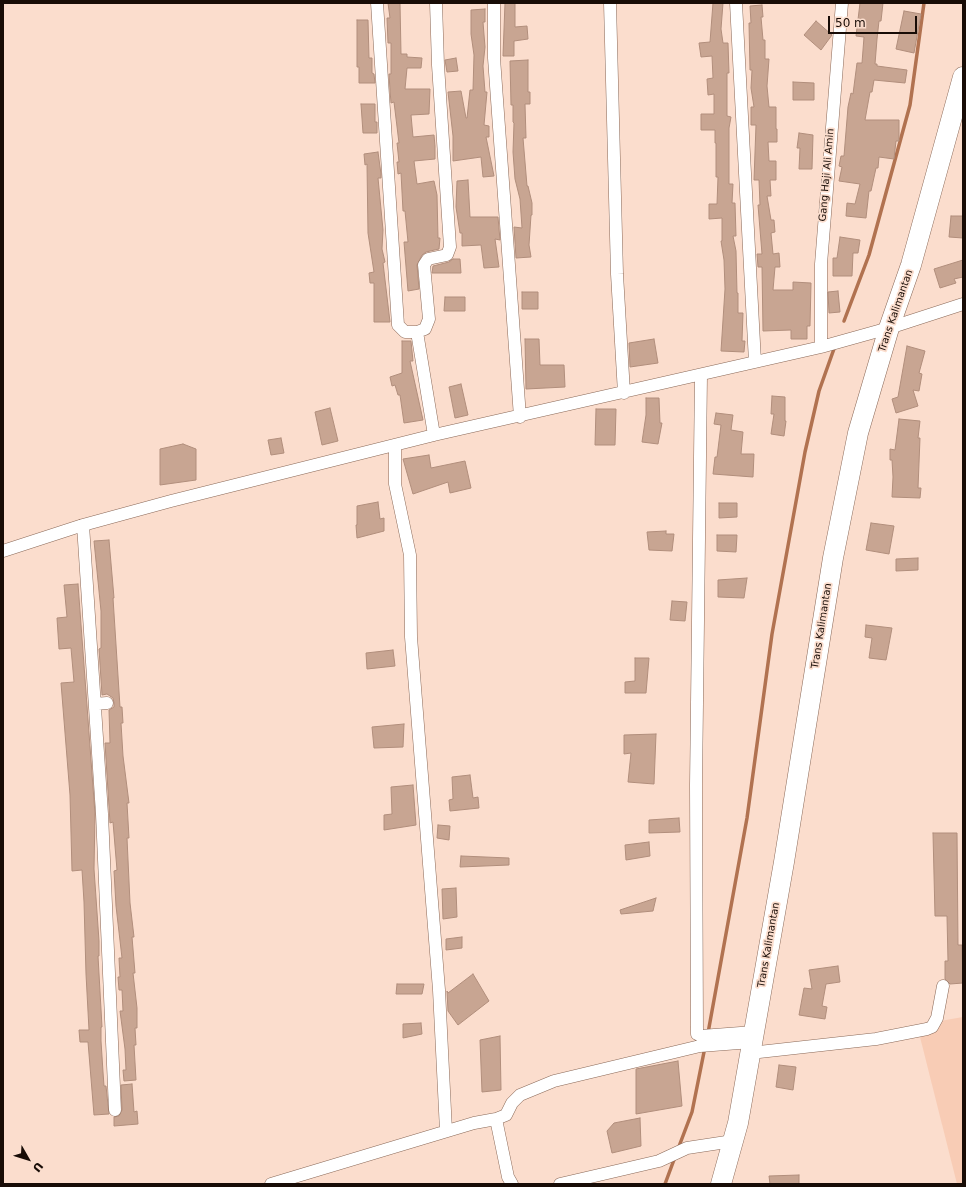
<!DOCTYPE html>
<html>
<head>
<meta charset="utf-8">
<style>
	body { margin:0 }
	#map { position:relative; width:966px; height:1187px; overflow:hidden; background:#fbddcd; font-family:"DejaVu Sans",sans-serif }
	canvas { display:block }
	.frame { position:absolute; inset:0; border:4px solid #180c06; pointer-events:none }
	.north { position:absolute; left:8px; top:1139px; width:40px; height:40px; -webkit-text-stroke:3px #fbddcd; paint-order:stroke; rotate:129deg; font-size:11px; font-weight:700; line-height:16px; text-align:center; color:#180c06 }
	.north::after { content:''; display:block; margin:auto; width:14px; height:18px; background:#180c06; clip-path:polygon(50% 0,100% 100%,50% 72%,0 100%) }
	.scale { position:absolute; left:828px; top:16px; width:89px; height:18px; box-sizing:border-box; border:2px solid #180c06; border-top:0; padding-left:5px; font-size:12px; line-height:14px; white-space:nowrap; color:#180c06; -webkit-text-stroke:3px #fbddcd; paint-order:stroke }
</style>
</head>
<body>
<div id="map">
<canvas width="966" height="1187"></canvas>
<div class="frame"></div>
<div class="north">U</div>
<div class="scale">50 m</div>
</div>
<script>
const ctx = document.querySelector('canvas').getContext('2d');
ctx.lineJoin = 'round';
function fillPath(path, color) { ctx.fillStyle = color; ctx.fill(path, 'evenodd'); }
const shape = rows => new Path2D(rows.map(r => 'M' + r).join(''));
function strokePath(path, color, width, dash) { ctx.strokeStyle = color; ctx.lineWidth = width; ctx.lineCap = dash ? 'butt' : 'round'; ctx.setLineDash(dash || []); ctx.stroke(path); }
function write(font, color, halo, rows, align = 'center') {
  ctx.font = font + ' "DejaVu Sans",sans-serif'; ctx.lineWidth = 3.5; ctx.setLineDash([]); ctx.textBaseline = 'middle'; ctx.strokeStyle = halo; ctx.fillStyle = color; for (const [text, x, y, turn = 0] of rows) {
    ctx.save(); ctx.translate(x, y); ctx.rotate((+turn || 0) * Math.PI / 180); ctx.textAlign = isNaN(turn) ? turn : align; if (halo) ctx.strokeText(text, 0, 0); ctx.fillText(text, 0, 0); ctx.restore();
  }
}
fillPath(shape([
	[963,1017,963,1184,957,1184,917,1025]
]), '#f8ccb5');
strokePath(shape([
	[844,321,869,255,910,105,924,3],
	[708,1033,747,818,772,634,805,452,819,391,835,346],
	[678,1149,692,1112,705,1047],
	[665,1184,675,1157]
]), '#b17250', 3.5);
const building = shape([
	[388,3,400,3,401,54,407,54,407,57,422,58,421,68,407,68,405,89,430,89,429,114,411,115,413,137,434,135,435,146,435,159,414,161,417,184,434,181,437,195,438,238,440,238,439,249,426,252,422,255,417,265,419,289,408,291,404,242,408,242,405,211,403,211,401,173,398,174,397,162,399,162,397,143,399,143,394,102,391,103,390,90,389,74,391,74,391,43,388,43,387,18,390,18,388,3],
	[505,3,515,3,515,27,527,26,528,39,514,41,514,56,503,56,505,3],
	[713,3,723,3,721,29,723,43,728,43,729,73,727,73,727,116,731,117,729,128,729,184,733,184,732,203,735,203,736,236,733,236,736,251,737,293,738,293,738,313,743,313,742,341,745,341,744,352,721,351,725,289,724,260,721,241,722,241,722,218,709,219,709,204,717,204,718,177,716,177,716,143,715,143,715,130,701,130,701,114,714,114,714,94,708,95,707,79,713,78,712,56,701,57,699,43,710,42,713,3],
	[860,3,883,3,881,21,879,21,877,39,875,64,877,64,877,66,907,70,905,83,874,80,872,92,870,92,865,120,899,120,899,141,896,141,894,159,879,157,878,168,876,168,871,191,869,191,866,218,846,216,847,203,855,204,860,184,839,181,842,167,839,166,841,156,844,156,848,107,851,93,853,94,857,63,862,63,864,37,856,36,860,3],
	[762,5,763,17,761,17,763,40,765,40,765,59,769,59,767,86,769,107,776,107,776,129,777,129,777,142,768,142,769,161,776,161,776,180,770,180,771,196,767,196,771,220,774,220,775,232,771,233,773,254,779,253,780,267,775,267,773,290,793,290,793,282,811,283,810,326,807,326,807,339,791,339,791,330,763,331,762,267,758,267,757,254,762,254,758,205,760,205,759,180,754,180,756,125,751,125,751,107,754,107,751,88,752,70,750,70,749,23,751,23,750,6,762,5],
	[485,9,485,22,483,22,485,47,483,66,485,92,487,92,484,125,489,126,489,137,486,137,494,176,483,177,481,157,453,161,453,136,448,92,461,91,466,118,467,118,470,90,473,90,474,55,471,34,471,10,485,9],
	[904,11,921,14,914,53,896,49,904,11],
	[357,20,368,20,369,58,372,58,372,73,374,74,375,83,359,83,359,67,357,67,357,20],
	[816,21,832,35,821,50,804,35,816,21],
	[456,58,458,71,447,72,445,60,456,58],
	[528,60,528,92,530,92,530,104,525,104,526,138,523,138,527,186,528,186,532,203,532,215,531,215,529,245,531,257,516,258,514,227,522,228,520,199,515,179,513,152,514,123,513,122,513,105,511,105,510,61,528,60],
	[793,82,814,83,814,100,793,100,793,82],
	[361,104,375,104,375,122,377,122,377,133,363,133,361,104],
	[799,133,813,135,812,169,799,169,800,148,797,148,799,133],
	[378,152,381,174,381,178,378,178,383,230,382,249,385,262,383,263,390,322,374,322,374,283,370,283,369,273,374,272,368,233,367,164,365,165,364,154,378,152],
	[468,180,470,217,498,217,500,240,495,239,499,267,484,268,481,245,462,246,462,233,460,233,456,207,457,181,468,180],
	[951,216,963,216,963,238,949,237,951,216],
	[840,237,860,240,858,253,853,253,852,276,833,276,833,258,837,258,840,237],
	[453,259,460,259,461,273,432,273,433,266,449,262,453,259],
	[963,260,963,277,954,279,956,283,940,288,934,269,963,260],
	[838,291,840,312,829,313,828,292,838,291],
	[522,292,538,292,538,309,522,309,522,292],
	[445,297,465,297,465,311,444,311,445,297],
	[525,339,539,339,540,365,564,365,565,387,526,389,525,339],
	[654,339,658,363,630,367,629,343,654,339],
	[402,341,411,341,413,361,410,361,423,420,404,423,400,395,398,395,395,385,392,386,390,377,402,373,402,341],
	[907,346,925,351,919,373,922,374,919,391,913,390,918,406,896,413,892,399,898,397,907,346],
	[461,384,468,415,455,418,449,387,461,384],
	[772,396,785,397,785,421,786,421,784,436,771,434,774,414,771,414,772,396],
	[646,398,659,398,660,423,662,423,658,444,642,442,646,415,646,398],
	[330,408,338,441,322,445,315,412,330,408],
	[596,409,616,409,615,445,595,445,596,409],
	[716,413,733,415,731,430,743,432,741,454,754,454,753,477,713,474,715,457,717,457,721,425,714,424,716,413],
	[899,419,920,421,918,438,920,438,918,488,921,488,920,498,892,497,893,477,892,460,890,460,890,449,895,450,899,419],
	[281,438,284,453,271,455,268,440,281,438],
	[183,444,196,449,196,480,160,485,160,449,183,444],
	[429,455,431,468,465,461,471,488,450,493,448,482,413,494,403,459,429,455],
	[378,502,380,519,384,518,384,531,357,538,356,525,357,525,357,506,378,502],
	[719,503,737,503,737,517,719,518,719,503],
	[871,523,894,526,889,554,866,550,871,523],
	[666,531,666,534,674,534,672,551,649,550,647,532,666,531],
	[717,535,737,535,736,552,717,551,717,535],
	[109,540,114,598,113,598,120,707,122,707,123,723,121,723,123,756,129,803,127,803,129,838,127,838,130,903,134,937,132,937,135,973,133,973,137,1008,137,1028,135,1028,136,1045,134,1045,136,1080,124,1081,123,1070,126,1070,125,1049,120,1011,123,1011,122,990,119,990,118,977,120,977,119,958,122,958,116,906,114,871,117,870,113,822,110,823,105,743,110,743,109,710,114,707,114,703,113,698,107,694,102,695,99,649,101,648,101,611,94,541,109,540],
	[918,558,918,570,896,571,896,559,918,558],
	[747,578,744,598,718,597,718,580,747,578],
	[78,584,95,814,94,869,99,941,99,956,98,956,102,1027,101,1027,101,1041,103,1072,104,1086,106,1086,109,1114,94,1115,88,1042,80,1042,79,1030,89,1030,86,974,84,902,82,870,72,871,70,795,61,683,74,682,71,648,59,649,57,618,67,617,64,585,78,584],
	[672,601,687,602,685,621,670,620,672,601],
	[866,625,892,628,886,660,869,658,872,638,865,637,866,625],
	[393,650,395,666,367,669,366,653,393,650],
	[635,658,649,658,646,693,625,693,625,682,635,681,635,658],
	[404,724,403,747,374,748,372,727,404,724],
	[656,734,654,784,628,782,631,753,624,754,624,735,656,734],
	[470,775,473,798,478,797,479,808,450,811,449,800,453,799,452,777,470,775],
	[413,785,416,825,384,830,384,815,392,814,391,787,413,785],
	[679,818,680,832,649,833,649,820,679,818],
	[438,825,450,826,449,840,437,838,438,825],
	[933,833,957,833,958,945,962,945,963,983,950,984,945,979,945,961,948,961,947,916,935,916,933,833],
	[649,842,650,856,626,860,625,845,649,842],
	[461,856,509,858,509,865,460,867,461,856],
	[456,888,457,917,443,919,442,889,456,888],
	[656,898,653,911,621,914,620,910,656,898],
	[462,937,462,948,446,950,446,939,462,937],
	[838,966,840,982,826,984,822,1006,827,1007,825,1019,799,1015,804,988,812,989,809,970,838,966],
	[473,974,489,1001,458,1025,448,1011,447,991,448,993,473,974],
	[397,984,424,984,422,994,396,994,397,984],
	[421,1023,422,1034,403,1038,403,1024,421,1023],
	[500,1036,501,1090,482,1092,480,1040,500,1036],
	[678,1061,682,1106,636,1114,636,1069,678,1061],
	[779,1065,796,1067,793,1090,776,1087,779,1065],
	[132,1084,134,1112,137,1111,138,1124,114,1126,114,1117,119,1116,122,1110,121,1085,132,1084],
	[640,1118,641,1146,612,1153,607,1131,614,1123,640,1118],
	[799,1175,799,1184,770,1184,769,1176,799,1175]
]);
fillPath(building, '#c8a592');
strokePath(building, '#b18e7c', 1);
const minor = shape([
	[377,3,398,325,405,332,417,332,425,329,429,319,424,265,428,259,447,255,450,247,438,65,436,3],
	[494,3,494,58,520,417],
	[610,3,617,274,624,393],
	[736,3,755,362],
	[417,332,434,435],
	[821,347,821,264,842,3],
	[701,375,696,785,697,1034,701,1036,754,1032],
	[395,446,395,484,410,555,411,637,439,990,446,1131],
	[83,525,102,814,115,1110],
	[3,551,83,525,171,501,434,435,821,347,889,328,963,304],
	[95,704,107,703],
	[750,1053,876,1039,927,1029,932,1027,937,1018,943,986],
	[496,1119,508,1177,512,1184],
	[271,1184,474,1123,496,1119,506,1115,512,1103,520,1095,554,1081,700,1046,752,1042],
	[560,1184,659,1161,687,1148,733,1141]
]);
const trunk = shape([
	[721,1184,738,1123,784,862,833,558,858,433,889,328,911,265,963,77]
]);
strokePath(minor, '#8a6958', 13);
strokePath(trunk, '#8a6958', 21);
strokePath(minor, '#fff', 12);
strokePath(trunk, '#fff', 20);
write('10px', '#180c06', '#fbddcd', [
	["Gang Haji Ali Amin",827,175,-85],
	["Trans Kalimantan",896,311,-71],
	["Trans Kalimantan",822,626,-81],
	["Trans Kalimantan",769,945,-80]
]);
</script>
</body>
</html>
